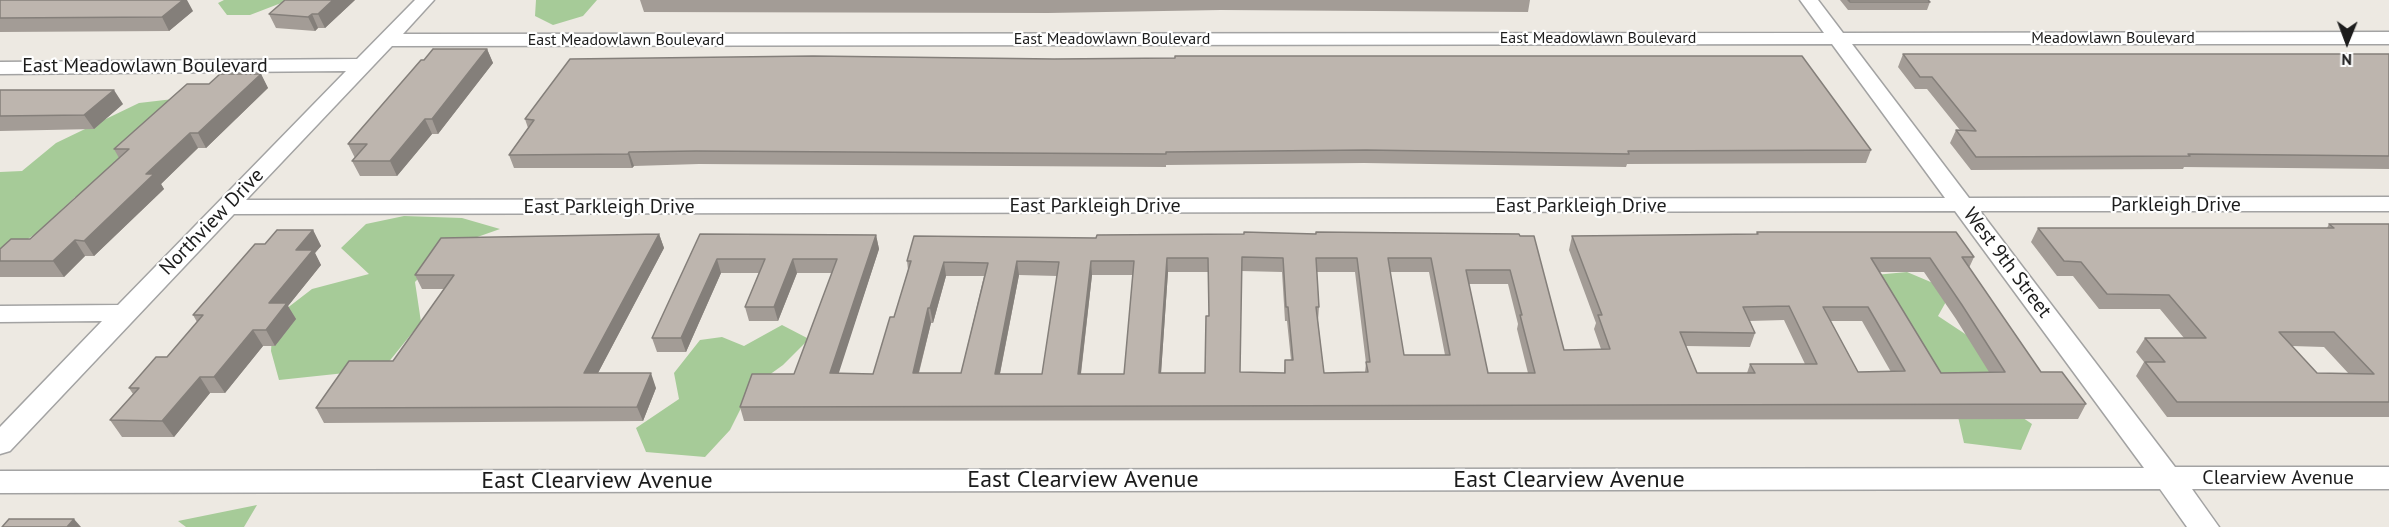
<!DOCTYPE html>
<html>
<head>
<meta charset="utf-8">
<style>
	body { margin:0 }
	#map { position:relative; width:2389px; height:527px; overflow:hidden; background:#ede9e2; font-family:"PT Sans",sans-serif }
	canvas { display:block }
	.north { position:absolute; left:2317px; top:12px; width:60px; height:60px; -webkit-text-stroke:4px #fff; paint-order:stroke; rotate:181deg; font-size:16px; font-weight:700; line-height:24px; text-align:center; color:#1c1c1c }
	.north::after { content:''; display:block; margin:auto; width:21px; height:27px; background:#1c1c1c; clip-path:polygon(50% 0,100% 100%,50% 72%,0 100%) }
</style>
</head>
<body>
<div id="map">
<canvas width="2389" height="527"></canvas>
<div class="north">N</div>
</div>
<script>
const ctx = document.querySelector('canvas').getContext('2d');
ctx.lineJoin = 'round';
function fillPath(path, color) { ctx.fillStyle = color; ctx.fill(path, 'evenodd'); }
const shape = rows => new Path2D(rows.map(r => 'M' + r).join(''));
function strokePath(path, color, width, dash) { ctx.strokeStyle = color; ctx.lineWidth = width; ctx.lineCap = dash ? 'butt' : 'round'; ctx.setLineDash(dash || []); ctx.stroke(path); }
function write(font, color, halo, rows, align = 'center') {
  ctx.font = font + ' "PT Sans",sans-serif'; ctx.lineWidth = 4.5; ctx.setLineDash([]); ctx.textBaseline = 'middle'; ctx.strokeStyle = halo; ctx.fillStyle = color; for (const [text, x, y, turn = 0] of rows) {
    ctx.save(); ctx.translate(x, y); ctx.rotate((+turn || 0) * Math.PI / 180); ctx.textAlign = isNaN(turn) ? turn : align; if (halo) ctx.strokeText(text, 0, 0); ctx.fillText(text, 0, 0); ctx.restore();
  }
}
fillPath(shape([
	[224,0,289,0,250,15,227,15,218,3],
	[536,0,597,0,583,16,553,25,535,16],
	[182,98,114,193,75,197,38,232,0,258,0,172,22,171,56,143,139,103],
	[404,216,462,218,500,229,449,247,415,282,421,322,383,369,279,380,271,351,273,319,312,289,369,274,341,248,366,224],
	[1907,272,1952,291,1938,316,2018,369,1992,397,2032,424,2021,450,1964,443,1954,399,1931,370,1921,340,1864,298,1864,276],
	[782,325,809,339,783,365,751,388,730,430,705,457,646,452,636,428,679,399,674,373,700,340,722,337,744,346],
	[257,505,244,527,186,527,178,521]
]), '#a6cb98');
const street = shape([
	[415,0,434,0,403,34,1824,33,1800,0,1818,0,1843,33,2389,32,2389,44,1852,44,1969,198,2389,197,2389,211,1980,211,2175,467,2389,467,2389,489,2192,489,2219,527,2187,527,2160,489,0,493,0,471,2144,468,1955,211,234,214,10,451,0,454,0,427,102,321,0,322,0,306,118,305,346,71,0,74,0,62,357,59,415,0],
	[1832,44,1945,198,246,200,392,46,1832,44]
]);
strokePath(street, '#a3a3a3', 3);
fillPath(street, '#fff');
fillPath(shape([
	[0,0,193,11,169,31,0,32],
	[355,0,325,28,318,28,315,31,276,28,269,14],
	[640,0,1530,0,1528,12,1221,10,1048,13,644,12],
	[1840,0,1928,0,1930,2,1927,10,1848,10],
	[487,49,493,63,438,134,432,134,397,176,360,176,352,161,355,158,348,144,424,60],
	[1903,54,2389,54,2389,169,2184,167,2183,169,1971,170,1950,143,1956,130,1960,130,1927,89,1915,89,1898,67],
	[261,74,268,88,206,148,198,148,161,184,164,189,94,256,85,256,64,277,0,277,0,249,30,239,119,158,114,149,209,84],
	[0,90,123,104,94,129,0,131],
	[525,119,1871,150,1866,163,1627,164,1626,167,1364,163,1166,165,1166,167,699,164,634,166,632,168,514,168,509,155,528,128],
	[2329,224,2389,224,2389,417,2167,417,2136,376,2144,362,2136,352,2145,338,2184,338,2160,309,2099,309,2073,276,2057,276,2031,242,2038,228,2327,228],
	[2292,346,2324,347,2349,374,2317,373],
	[313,230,321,246,315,253,321,265,288,306,296,319,275,346,263,346,225,393,210,393,174,437,122,437,110,420,133,394,129,388,167,357,197,322,193,315,265,244],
	[1757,232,1974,257,1969,268,2041,372,2086,404,2078,419,744,421,740,407,794,374,832,273,797,273,778,321,749,321,745,307,759,273,721,273,686,352,657,352,652,338,700,234,876,235,879,249,838,373,873,374,894,317,908,270,907,261,1096,238,1316,234,1519,234,1564,350,1601,349,1594,329,1596,323,1569,250,1572,236,1756,234],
	[1241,271,1282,272,1285,321,1287,321,1291,360,1285,360,1284,373,1240,372],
	[1168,272,1208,272,1209,316,1205,373,1161,373],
	[1317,272,1355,272,1366,363,1365,372,1324,373,1318,321,1319,307],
	[1390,272,1429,272,1445,355,1404,355],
	[1879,272,1924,272,1956,319,1989,372,1941,373],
	[1019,275,1057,276,1042,374,1000,374],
	[1092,275,1133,275,1124,374,1081,374],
	[946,276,984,276,961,373,919,373,931,323,933,323],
	[1469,284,1508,284,1518,324,1517,329,1528,373,1488,373],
	[1784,320,1805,364,1750,364,1747,373,1697,373,1686,346,1750,347,1755,333,1749,321],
	[1830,321,1862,321,1891,372,1858,372],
	[659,234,664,248,598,373,656,388,643,421,324,423,316,408,393,361,444,289,422,289,415,275]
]), '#a39c96');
fillPath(shape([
	[168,0,187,0,193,11,169,31,162,17],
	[333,0,355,0,325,28,318,14],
	[312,14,318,28,315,31,308,17],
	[487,49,493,63,438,134,432,119],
	[261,74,268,88,206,148,198,133],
	[114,90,123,104,94,129,84,115],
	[425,119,432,134,397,176,390,161],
	[190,133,198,148,161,184,164,189,94,256,84,241,146,174],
	[629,152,634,166,632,168,628,154],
	[313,230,321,246,315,253,321,265,288,306,296,319,275,346,266,330,269,303,296,250],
	[659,234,664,248,590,388,584,373],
	[876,235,879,249,834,388,830,373],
	[75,240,85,256,64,277,53,261],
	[1167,258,1168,272,1160,388,1159,373],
	[717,259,721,273,686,352,681,338],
	[793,259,797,273,778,321,774,307],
	[1017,261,1019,275,997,388,995,374],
	[1091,261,1092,275,1079,389,1078,374],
	[944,262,946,276,933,323,930,308],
	[928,308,931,323,915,387,913,373],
	[253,330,263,346,225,393,214,377],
	[651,373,656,388,643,421,637,407],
	[200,377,210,393,174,437,162,421],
	[74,519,81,527,67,527]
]), '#847f7a');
const building = shape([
	[0,0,183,0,162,17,0,18,0,0],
	[285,0,333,0,318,14,312,14,308,17,269,14,285,0],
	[1848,0,1928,0,1930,2,1850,2,1848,0],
	[433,49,487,49,432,119,425,119,390,161,352,161,367,144,348,144,421,60,424,60,433,49],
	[1903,54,2389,54,2389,156,2188,154,2190,156,1976,157,1956,130,1976,131,1932,77,1920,77,1903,54],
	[813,56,1054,59,1175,58,1175,56,1802,56,1871,150,1628,151,1629,154,1366,150,1166,152,1166,154,696,151,629,152,628,154,509,155,534,120,525,119,570,59,813,56],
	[220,74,261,74,198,133,190,133,146,174,154,174,84,241,75,240,53,261,0,261,0,249,11,239,30,239,129,149,114,149,187,84,209,84,220,74],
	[0,90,114,90,84,115,0,116,0,90],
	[2329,224,2389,224,2389,402,2177,402,2145,362,2165,362,2145,338,2206,338,2169,295,2107,294,2081,262,2064,261,2038,228,2334,228,2329,224],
	[2279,332,2334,332,2374,374,2317,373,2279,332],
	[277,230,313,230,296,250,313,250,269,303,287,303,266,330,253,330,214,377,200,377,162,421,110,420,139,388,129,388,156,357,167,357,203,315,193,315,255,244,265,244,277,230],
	[1244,232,1316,234,1316,232,1519,234,1520,236,1534,236,1564,350,1610,349,1598,315,1602,315,1572,236,1758,234,1757,232,1956,232,1974,257,1962,257,2041,372,2062,372,2086,404,740,407,752,374,794,374,837,259,793,259,774,307,745,307,765,259,717,259,681,338,652,338,700,234,876,235,830,373,873,374,890,317,894,317,911,261,907,261,914,236,1096,238,1097,235,1244,234,1244,232],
	[1242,257,1283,258,1286,307,1288,307,1293,360,1285,360,1285,373,1240,372,1242,257],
	[1167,258,1208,258,1209,316,1206,316,1205,373,1159,373,1167,258],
	[1316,258,1357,258,1370,362,1366,362,1368,372,1324,373,1316,307,1319,307,1316,258],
	[1388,258,1431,258,1450,355,1404,355,1388,258],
	[1871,258,1930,258,1962,305,2005,372,1941,373,1871,258],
	[1017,261,1059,262,1042,374,995,374,1017,261],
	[1091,261,1134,261,1124,374,1078,374,1091,261],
	[944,262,988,263,961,373,913,373,928,308,930,308,944,262],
	[1466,270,1510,270,1522,315,1520,315,1535,373,1488,373,1466,270],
	[1789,306,1817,364,1750,364,1755,373,1697,373,1680,332,1755,333,1743,307,1789,306],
	[1823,307,1868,307,1905,371,1858,372,1823,307],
	[659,234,584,373,651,373,637,407,316,408,349,361,393,361,454,275,415,275,441,238,659,234],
	[9,519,74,519,67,527,2,527,9,519]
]);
fillPath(building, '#bdb5ae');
strokePath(building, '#847f7a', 1.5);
write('16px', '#1c1c1c', '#fff', [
	["East Meadowlawn Boulevard",1598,38],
	["Meadowlawn Boulevard",2113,38],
	["East Meadowlawn Boulevard",1112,39],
	["East Meadowlawn Boulevard",626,40]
]);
write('20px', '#1c1c1c', '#fff', [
	["East Meadowlawn Boulevard",145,66],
	["Parkleigh Drive",2176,205],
	["East Parkleigh Drive",1095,206],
	["East Parkleigh Drive",1581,206],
	["East Parkleigh Drive",609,207],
	["Northview Drive",212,222,-46],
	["West 9th Street",2007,263,53],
	["Clearview Avenue",2278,478]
]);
write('24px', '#1c1c1c', '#fff', [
	["East Clearview Avenue",1083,480],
	["East Clearview Avenue",1569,480],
	["East Clearview Avenue",597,481]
]);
</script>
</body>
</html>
